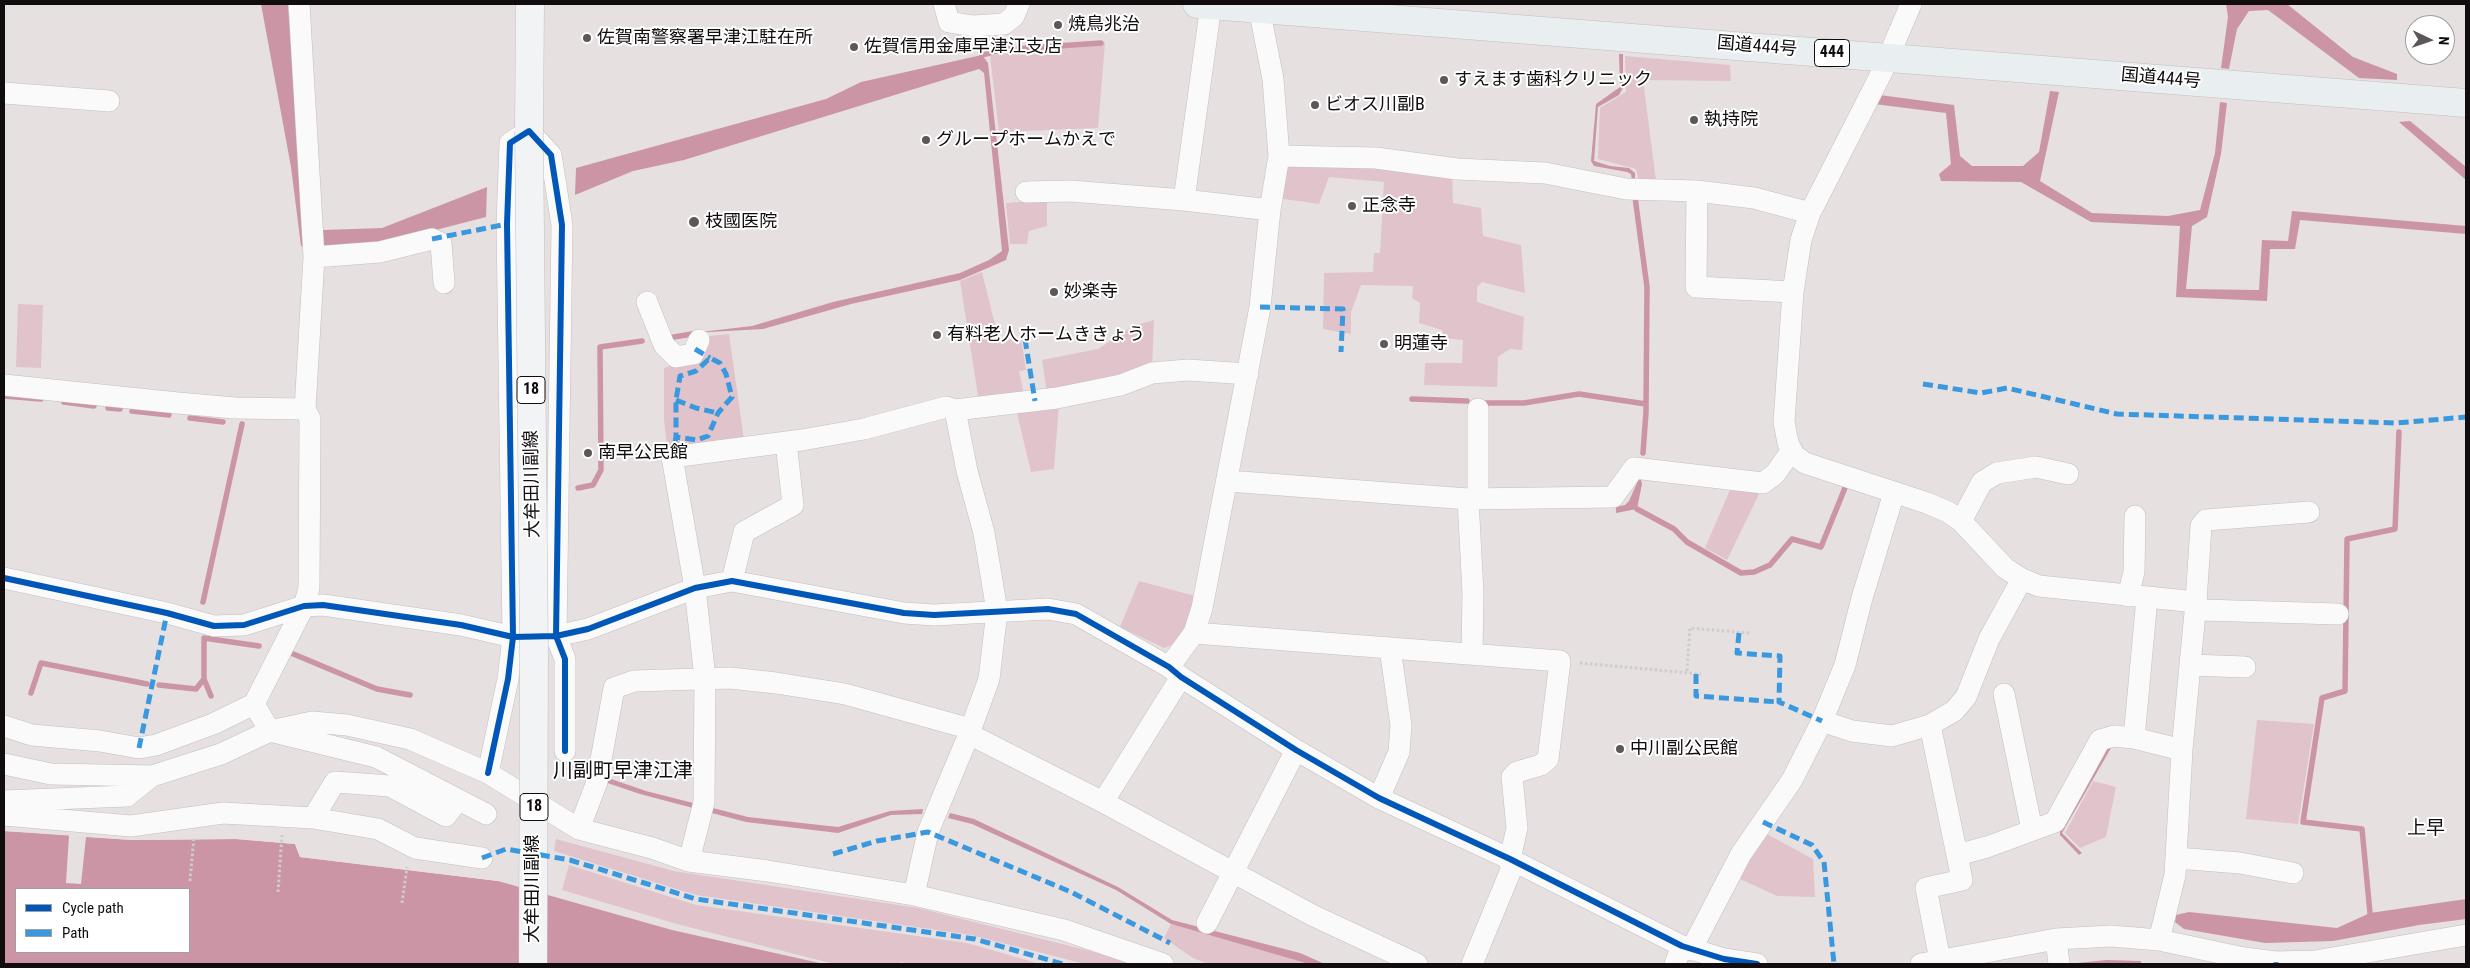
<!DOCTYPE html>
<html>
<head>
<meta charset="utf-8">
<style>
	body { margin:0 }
	#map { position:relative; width:2470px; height:968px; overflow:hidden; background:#e6e0e1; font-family:"Roboto Condensed",sans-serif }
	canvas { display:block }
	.frame { position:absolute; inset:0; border:5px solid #110d0e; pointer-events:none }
	.legend { position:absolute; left:15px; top:888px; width:175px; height:65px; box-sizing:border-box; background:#fff; border:1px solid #a09e9f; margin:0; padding:6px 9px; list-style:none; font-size:15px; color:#110d0e }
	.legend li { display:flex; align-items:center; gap:10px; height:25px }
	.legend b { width:25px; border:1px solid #a09e9f }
	.north { position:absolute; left:2405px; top:15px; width:50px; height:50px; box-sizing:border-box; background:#fff; border:1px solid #a09e9f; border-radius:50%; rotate:93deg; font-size:14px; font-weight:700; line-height:20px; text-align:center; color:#110d0e }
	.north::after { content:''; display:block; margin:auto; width:18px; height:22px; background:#5c5758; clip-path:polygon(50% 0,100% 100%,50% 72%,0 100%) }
</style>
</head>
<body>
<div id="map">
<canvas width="2470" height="968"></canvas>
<div class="frame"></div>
<ul class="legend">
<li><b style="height:6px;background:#0057b8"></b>Cycle path</li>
<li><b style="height:6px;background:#3a99de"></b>Path</li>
</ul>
<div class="north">N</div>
</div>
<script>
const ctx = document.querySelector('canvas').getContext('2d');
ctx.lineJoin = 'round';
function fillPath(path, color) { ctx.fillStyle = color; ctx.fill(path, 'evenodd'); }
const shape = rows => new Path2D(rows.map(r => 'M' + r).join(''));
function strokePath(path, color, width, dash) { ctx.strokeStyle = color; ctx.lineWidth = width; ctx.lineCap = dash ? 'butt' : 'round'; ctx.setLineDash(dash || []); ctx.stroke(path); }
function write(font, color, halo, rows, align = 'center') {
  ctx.font = font + ' "Roboto Condensed","Noto Sans JP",sans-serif'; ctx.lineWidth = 4; ctx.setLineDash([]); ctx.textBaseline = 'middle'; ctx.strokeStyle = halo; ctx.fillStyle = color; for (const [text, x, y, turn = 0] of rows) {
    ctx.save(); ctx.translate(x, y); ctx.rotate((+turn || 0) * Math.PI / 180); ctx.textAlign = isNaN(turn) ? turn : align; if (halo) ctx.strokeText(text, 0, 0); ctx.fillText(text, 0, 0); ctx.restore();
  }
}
fillPath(shape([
	[1105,43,1098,128,999,132,990,55],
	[1625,56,1730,65,1731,81,1643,80,1656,181,1639,182,1636,169,1598,159,1600,108,1626,92],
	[1295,161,1452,174,1453,203,1481,208,1483,236,1521,245,1525,293,1482,282,1477,287,1477,302,1524,317,1522,350,1510,349,1498,357,1497,387,1424,385,1425,363,1462,363,1463,340,1444,338,1442,330,1419,323,1420,303,1412,298,1413,286,1361,285,1351,312,1351,334,1323,329,1324,273,1373,272,1374,253,1380,253,1384,182,1329,177,1319,204,1277,198,1281,174],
	[1047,200,1047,226,1029,231,1027,244,1010,244,1006,203],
	[982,272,999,341,1021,338,1026,370,1019,371,1024,396,979,402,960,281],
	[18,304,43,305,41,368,16,367],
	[1154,320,1152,368,1047,393,1042,360,1098,349,1133,326],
	[729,334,744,440,668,454,664,420,664,368,700,357,709,336],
	[1059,404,1054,469,1031,472,1016,409],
	[1732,485,1762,488,1727,560,1705,548],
	[1139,581,1199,597,1178,643,1164,648,1120,627],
	[2257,720,2314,724,2298,824,2246,819],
	[2093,781,2116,787,2106,837,2080,848,2065,833],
	[1763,832,1813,859,1815,897,1777,896,1736,877],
	[556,839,674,871,918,908,1142,964,1085,964,971,935,696,895,554,851],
	[569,865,696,905,967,943,1040,964,907,964,901,962,898,964,834,964,677,924,562,890],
	[1171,924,1303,962,1309,964,1208,964,1193,958,1164,938]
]), '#e1c3cb');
fillPath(shape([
	[261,4,288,4,306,247,301,246,291,167],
	[2226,4,2287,4,2353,57,2397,74,2397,80,2359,78,2268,10,2249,11,2237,29,2229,69,2221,68,2228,17],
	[1619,54,1623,54,1623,88,1619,95,1598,107,1594,161,1610,166,1629,168,1635,173,1635,181,1632,181,1631,174,1627,172,1594,166,1591,161,1596,104,1620,87],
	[982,55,988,63,1009,250,1006,260,960,280,851,304,763,329,692,333,752,326,833,302,960,273,989,260,1002,251,984,73,979,69,684,160,633,171,575,195,576,168,826,99,861,82],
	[2050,91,2059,92,2040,181,2092,213,2168,216,2200,210,2215,153,2220,102,2227,103,2221,154,2207,217,2192,226,2186,289,2259,290,2262,240,2288,241,2292,211,2466,226,2466,234,2300,220,2295,249,2270,249,2267,301,2176,297,2180,226,2091,222,2021,182,1941,181,1939,174,1951,164,1946,113,1874,104,1880,95,1954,105,1960,156,1972,166,2023,166,2039,152],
	[2410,121,2466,167,2466,180,2399,122],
	[487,187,486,217,397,240,323,250,323,230,382,228],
	[1640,476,1642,484,1637,509,1616,513,1616,507,1625,505,1629,501],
	[2106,747,2111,748,2062,833,2082,853,2079,855,2060,835,2060,830],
	[570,765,646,791,748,817,838,827,890,811,923,809,922,814,891,815,838,833,746,822,640,794,566,769],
	[950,813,974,819,1118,887,1172,920,1300,953,1325,964,1309,964,1171,924,1116,890,972,824,948,818],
	[4,831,132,840,236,839,295,844,300,857,498,881,672,930,824,964,4,964],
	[16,889,189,889,189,952,16,952],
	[2466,899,2466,919,2419,925,2333,941,2265,943,2184,929,2175,922,2176,915,2189,912,2337,928,2370,913],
	[2107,960,2141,961,2141,964,2067,964]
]), '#cb95a6');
fillPath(shape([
	[4,829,132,837,236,837,296,842,302,855,499,879,498,881,300,857,295,844,236,839,132,840,86,837,81,884,66,883,69,835,4,831]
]), '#e6e0e1');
strokePath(shape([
	[982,55,1000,50,1101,43],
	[1635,197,1647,287,1646,412,1643,453],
	[674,337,692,334],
	[4,396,41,399],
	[1412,399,1467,401],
	[64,402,94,406],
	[1481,403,1524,403,1579,394,1646,404],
	[108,408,120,409],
	[132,411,169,415],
	[190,418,223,422],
	[578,488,593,485,601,470,600,347,642,341],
	[1637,509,1674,529,1687,542,1741,573,1754,572,1770,565,1792,539,1821,547,1847,483],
	[203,602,242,424],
	[291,653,377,689,410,695],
	[159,685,196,689,204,679],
	[31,693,41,663,147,684],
	[211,696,204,679,204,638,259,646],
	[2370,913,2362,829,2303,822,2322,698,2345,691,2347,539,2395,529,2399,432]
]), '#cb95a6', 5.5);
const minor = shape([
	[944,4,949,22,973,26,1004,24,1014,16,1019,4],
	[1911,4,1882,72,1810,213,1801,240,1793,292,1784,422,1788,443,1794,455,1805,463,1927,503,1948,512,1961,521,2005,568,2022,579,2039,586,2196,602,2182,750,2175,875,2159,940],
	[1211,5,1184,200,1270,210],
	[4,93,109,101],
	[1279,156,1376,158,1457,169,1545,173,1626,189,1697,191,1754,198,1810,213],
	[1697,191,1696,287,1793,292],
	[1026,192,1070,191,1184,200],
	[314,257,380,252,432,239,441,243,444,283],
	[647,302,664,345,676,357,693,354,699,340],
	[4,385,178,403,235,408,305,409],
	[1228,481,1468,499,1473,593,1472,654],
	[1468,499,1613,497,1634,468,1763,483,1775,474,1792,450],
	[1478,499,1478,409],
	[2309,512,2206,520,2201,526,2196,602,2202,610,2338,614],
	[1961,521,1982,482,1997,473,2036,467,2068,474],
	[4,578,167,613,214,626,244,625,304,606,323,605,461,625,513,637,556,636,588,629,695,588,732,581,904,613,934,615,1048,609,1076,614,1169,667,1181,677,1296,750,1379,798,1510,859,1682,946,1724,959,1757,964],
	[732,581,744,532,793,505,786,442],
	[2128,596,2134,572,2135,516],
	[1194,633,1560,661,1548,759,1541,765,1517,772,1512,777,1517,828,1510,859,1511,870,1472,964],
	[2190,665,2245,667],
	[1169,667,1194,633,1202,608,1260,307,1270,210,1279,156,1273,79,1259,8],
	[2004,694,2032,830],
	[254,704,270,731,312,722,347,725,410,739,488,773,579,829,652,848,689,861,768,871,914,895,1064,930,1163,964],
	[1822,721,1852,731,1892,736,1930,725,1954,711,1966,697,1989,639,2022,579],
	[1930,725,1957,855,1987,847,2055,822,2100,740,2114,736,2134,738,2182,750],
	[4,726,32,735,100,741,139,748,156,745,213,724,254,704,304,606,309,588,310,419,305,409,314,257,299,4],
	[969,734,1103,802,1312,915,1417,964],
	[2134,738,2147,598],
	[4,764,51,774,152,776,221,754,270,731,376,757,486,814],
	[488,773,508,679,513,637,507,224,510,143,529,131,551,155,562,225,556,636,565,659,565,751],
	[1379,798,1399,752,1401,725,1390,648],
	[4,801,127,796,152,776],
	[1103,802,1181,677],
	[4,815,131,826,223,813,313,818,378,829,415,848,482,858],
	[313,818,335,782,390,786,446,816,458,800],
	[579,829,597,782,614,688,634,681,730,678,776,683,845,694,971,729],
	[2177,858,2240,863,2293,873],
	[689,861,704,802,705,678,695,588,672,457,802,440,864,429,946,407,955,410,1057,398,1121,385,1152,373,1188,370,1248,374],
	[914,895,928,832,969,734,989,679,997,611,984,533,967,471,955,410],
	[1207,923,1296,750],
	[2056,939,2059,964],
	[1691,950,1741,854,1792,780,1822,721,1845,665,1862,598,1894,493],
	[1940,960,1926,888,1962,880,1957,855],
	[1675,964,1682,946],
	[1921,964,2056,939,2111,936,2159,940,2244,958,2276,962,2315,961,2466,935]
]);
const major = shape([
	[529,131,530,4]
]);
const highway = shape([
	[1197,4,2466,103]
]);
strokePath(minor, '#c3bebf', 22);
strokePath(major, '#c2bfc0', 29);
strokePath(highway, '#c2bfc0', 29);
strokePath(shape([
	[1580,663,1701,674],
	[1687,671,1690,628,1749,633],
	[190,881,194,837],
	[278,892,282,835],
	[402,903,407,867]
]), '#cecccd', 3, [2.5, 2.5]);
strokePath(minor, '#fbfafa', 21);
strokePath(major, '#f1f3f5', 28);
strokePath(highway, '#e9eef1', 28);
const majorBridge = shape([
	[529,131,534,650,533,964]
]);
strokePath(majorBridge, '#c2bfc0', 29, []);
strokePath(majorBridge, '#f1f3f5', 28);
strokePath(shape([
	[432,239,507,224],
	[1260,307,1343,309,1341,352],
	[1025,339,1035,401],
	[695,349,710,358],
	[1923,384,1981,393,2007,388,2117,414,2397,423,2466,417],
	[676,400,696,408,718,413],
	[672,457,676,437,676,400,680,376,696,371,710,358,720,363,726,374,732,397,718,413,708,436,697,440,676,437],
	[1739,633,1737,653,1780,656,1779,702,1822,721],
	[1696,674,1696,696,1779,702],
	[139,748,167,613],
	[1763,822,1812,845,1824,862,1834,964],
	[833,854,877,841,928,832,1071,892,1170,943],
	[482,858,506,849,570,860,696,899,975,939,1063,964],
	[2276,962,2276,964]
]), '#3a99de', 5, [10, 5]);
strokePath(shape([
	[4,578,167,613,214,626,244,625,304,606,323,605,461,625,513,637,556,636,588,629,695,588,732,581,904,613,934,615,1048,609,1076,614,1169,667,1181,677,1296,750,1379,798,1510,859,1682,946,1724,959,1757,964],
	[488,773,508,679,513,637,507,224,510,143,529,131,551,155,562,225,556,636,565,659,565,751]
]), '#0057b8', 6);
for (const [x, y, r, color] of [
	[1058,25,5,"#5c5758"],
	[587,38,5,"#5c5758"],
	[854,47,5,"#5c5758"],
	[1444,80,5,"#5c5758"],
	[1315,105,5,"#5c5758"],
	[1694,120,5,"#5c5758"],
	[926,140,5,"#5c5758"],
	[1352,206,5,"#5c5758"],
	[694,222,6,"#5c5758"],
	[1054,292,5,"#5c5758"],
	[937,335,5,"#5c5758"],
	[1384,344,5,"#5c5758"],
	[588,453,5,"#5c5758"],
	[1620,749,5,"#5c5758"]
]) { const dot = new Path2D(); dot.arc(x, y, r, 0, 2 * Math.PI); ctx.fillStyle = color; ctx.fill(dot); strokePath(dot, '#fff', 2); }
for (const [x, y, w] of [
	[1832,53,35],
	[531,390,28],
	[534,807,28]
]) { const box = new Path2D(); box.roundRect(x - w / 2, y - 13.5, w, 27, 4); ctx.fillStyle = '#fff'; ctx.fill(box); strokePath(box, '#110d0e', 1); }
write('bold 16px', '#110d0e', null, [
	["444",1832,53],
	["18",531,390],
	["18",534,807]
]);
write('18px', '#110d0e', '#fff', [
	["焼鳥兆治",1068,25],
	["佐賀南警察署早津江駐在所",597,38],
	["佐賀信用金庫早津江支店",864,47],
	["すえます歯科クリニック",1454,80],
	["ビオス川副B",1325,105],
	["執持院",1704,120],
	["グループホームかえで",936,140],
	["正念寺",1362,206],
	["枝國医院",705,222],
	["妙楽寺",1064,292],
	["有料老人ホームききょう",947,335],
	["明蓮寺",1394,344],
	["南早公民館",598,453],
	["中川副公民館",1630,749]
], 'left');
write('18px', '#110d0e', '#fff', [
	["国道444号",1757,47,5],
	["国道444号",2161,79,5],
	["大牟田川副線",533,484,-91],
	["大牟田川副線",533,889,-90]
]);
write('19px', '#110d0e', '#fff', [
	["上早",2426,829]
]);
write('20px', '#110d0e', '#fff', [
	["川副町早津江津",623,772]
]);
</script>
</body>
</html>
